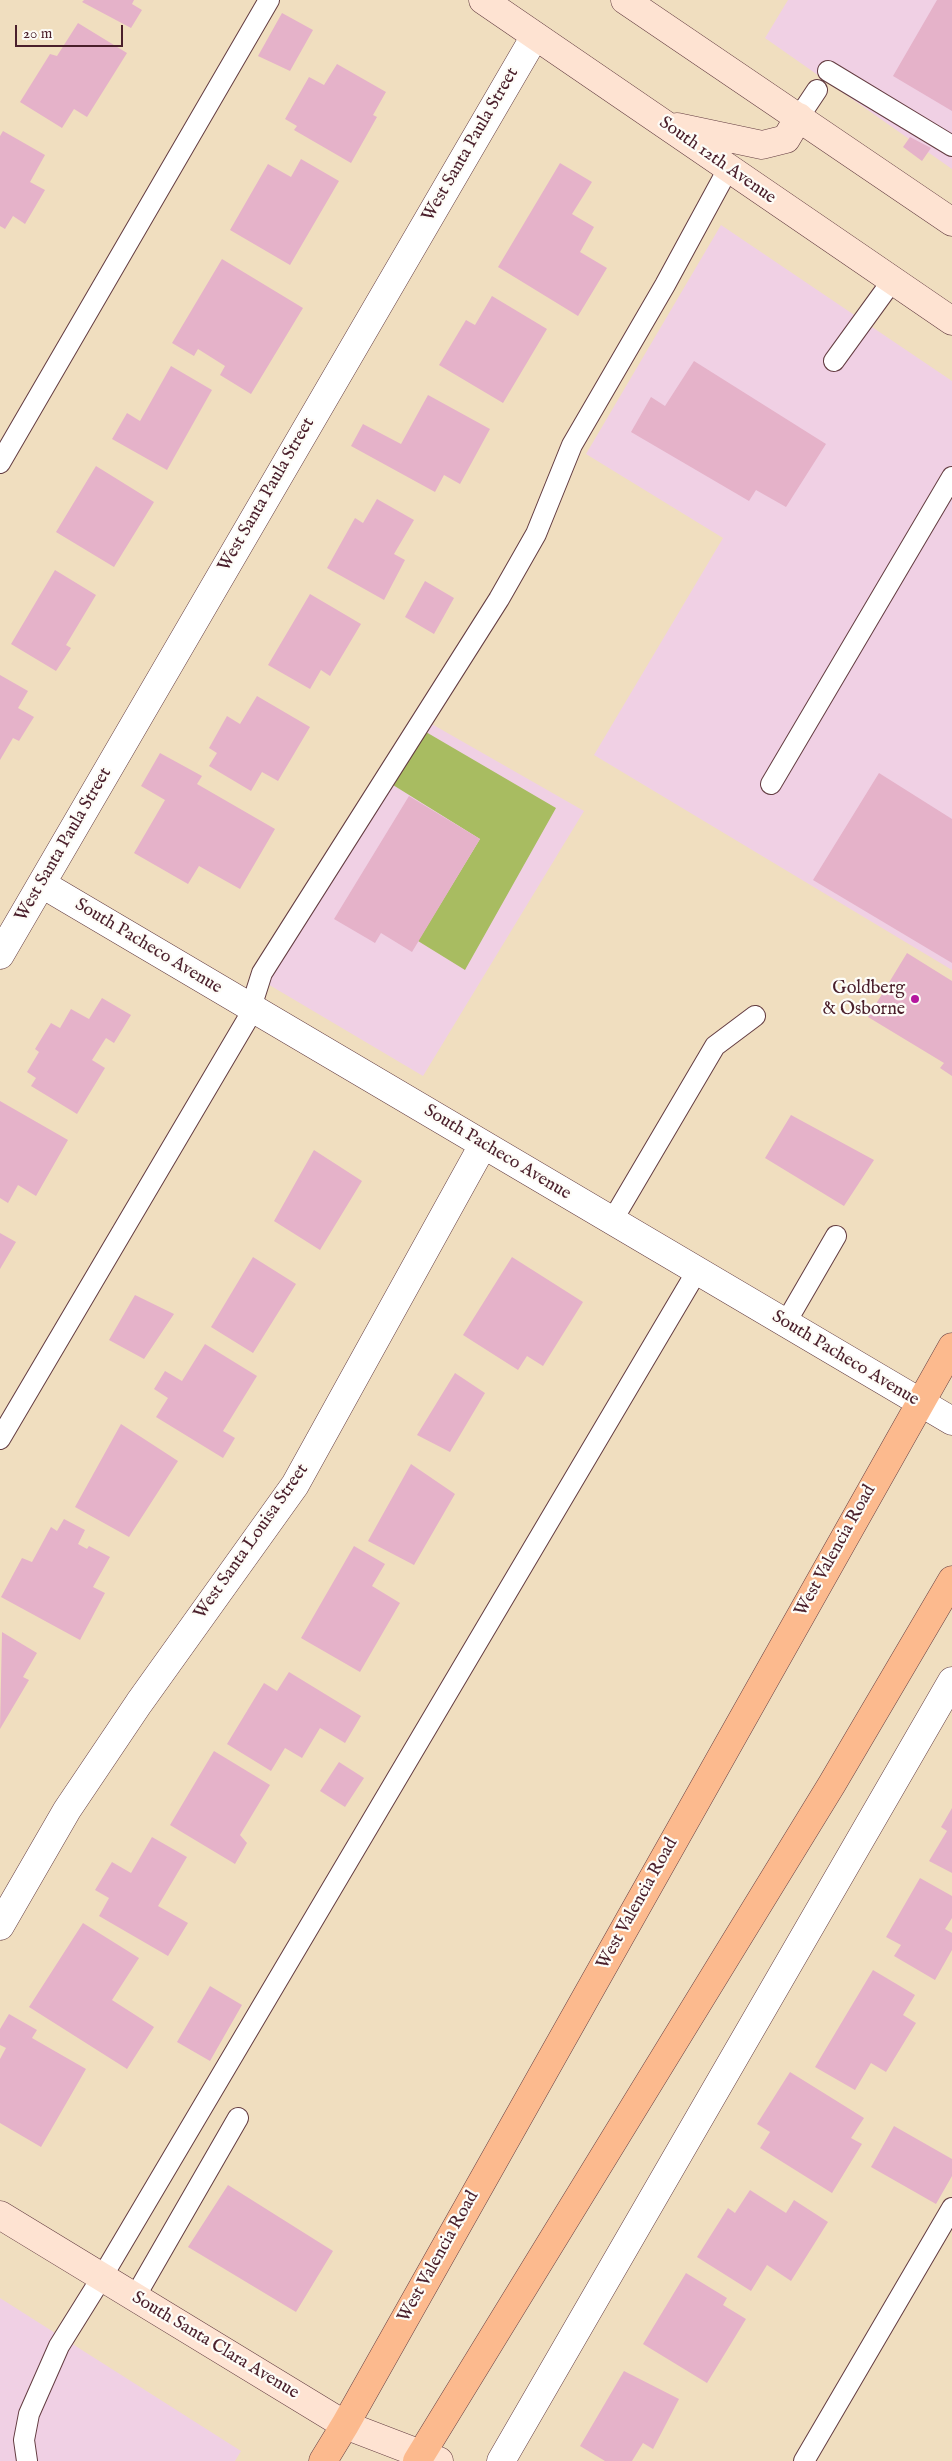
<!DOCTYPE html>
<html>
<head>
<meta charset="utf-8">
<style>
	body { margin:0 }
	#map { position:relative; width:952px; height:2461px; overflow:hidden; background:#f0debf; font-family:"IM FELL English",serif }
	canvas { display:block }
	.scale { position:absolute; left:15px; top:25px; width:108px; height:22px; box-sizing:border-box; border:2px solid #4a1f2b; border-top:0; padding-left:6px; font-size:15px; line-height:18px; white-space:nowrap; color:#4a1f2b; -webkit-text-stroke:4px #fdfcf7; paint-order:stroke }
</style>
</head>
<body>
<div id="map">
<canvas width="952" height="2461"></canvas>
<div class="scale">20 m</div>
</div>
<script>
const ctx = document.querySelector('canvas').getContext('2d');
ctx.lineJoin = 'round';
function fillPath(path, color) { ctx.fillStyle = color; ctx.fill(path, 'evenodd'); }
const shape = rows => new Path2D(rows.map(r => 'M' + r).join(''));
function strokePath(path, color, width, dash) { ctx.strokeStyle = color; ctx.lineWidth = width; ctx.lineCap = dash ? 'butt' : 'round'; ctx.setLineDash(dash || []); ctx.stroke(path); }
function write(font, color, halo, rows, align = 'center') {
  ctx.font = font + ' "IM FELL English",serif'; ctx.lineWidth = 4.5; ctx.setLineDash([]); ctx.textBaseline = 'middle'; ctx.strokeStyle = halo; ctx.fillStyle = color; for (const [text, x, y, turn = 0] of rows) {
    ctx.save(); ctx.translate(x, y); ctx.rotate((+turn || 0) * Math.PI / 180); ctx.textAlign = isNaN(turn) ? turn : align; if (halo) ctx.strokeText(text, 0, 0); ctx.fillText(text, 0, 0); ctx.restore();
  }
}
fillPath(shape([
	[788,0,952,0,952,169,765,38],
	[721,225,952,381,952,970,594,755,723,538,586,454],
	[423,719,584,811,423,1076,266,983],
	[0,2298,241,2451,235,2461,0,2461]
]), '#f0d0e4');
fillPath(shape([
	[426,732,556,808,465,970,418,941,480,839,393,785]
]), '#a8bc61');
fillPath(shape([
	[84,0,134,0,132,4,142,10,131,28,82,2],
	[937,0,952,0,952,111,893,76],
	[282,13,313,30,290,71,258,56],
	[78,23,127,53,87,117,74,109,62,128,20,102,50,54,57,56],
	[337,64,386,92,373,115,377,117,351,163,294,130,297,126,285,119,309,77,324,85],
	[3,131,45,155,30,182,45,190,25,224,13,216,5,229,0,226,0,136],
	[910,137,931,148,922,161,903,147],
	[301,159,339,181,290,265,230,230,268,164,291,177],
	[560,163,592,182,572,214,594,227,580,252,607,268,578,316,498,267],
	[222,259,303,308,251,394,220,375,225,366,198,349,194,356,172,343],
	[492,296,547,329,503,403,439,365,466,320,475,325],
	[694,361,826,444,786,507,756,490,749,501,631,432,651,397,665,406],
	[171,366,212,390,167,470,112,439,127,413,140,421],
	[428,395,490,429,460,484,444,475,435,492,351,446,363,424,401,444],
	[96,466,154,502,114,567,56,532],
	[377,499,414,520,394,554,405,560,384,600,327,568,355,518,363,523],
	[55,570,96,595,66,645,71,648,56,671,11,644],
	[425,581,454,598,434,634,405,617],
	[310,594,361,624,330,676,321,670,310,689,268,665],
	[0,675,28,691,18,708,34,717,19,741,13,738,0,760],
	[257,696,310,727,278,781,262,772,251,791,209,766,217,753,209,748,227,716,240,724],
	[160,753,202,776,197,784,275,829,240,889,199,866,188,884,134,853,165,800,141,786],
	[879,773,952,819,952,963,813,880],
	[409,796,480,839,412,952,381,933,375,943,334,919],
	[907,953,952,981,952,1076,940,1068,944,1063,868,1017],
	[102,998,131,1015,114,1043,106,1038,92,1060,105,1068,77,1114,31,1086,36,1078,27,1072,39,1052,35,1049,51,1023,60,1028,71,1009,89,1019],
	[0,1101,68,1140,36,1196,18,1185,8,1203,0,1198],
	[791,1115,874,1160,844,1206,765,1158],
	[314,1150,362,1181,320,1250,274,1221],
	[0,1233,16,1242,0,1269],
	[253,1257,296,1284,253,1353,211,1327],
	[512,1257,583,1302,543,1366,527,1356,518,1370,463,1335],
	[135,1295,174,1314,144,1359,109,1340],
	[205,1344,257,1376,223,1431,235,1438,223,1458,156,1417,168,1398,154,1389,165,1371,182,1381],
	[455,1373,485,1393,450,1452,417,1435],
	[121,1424,178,1461,129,1537,75,1507],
	[411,1464,455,1494,414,1565,368,1541],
	[64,1519,85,1530,78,1544,87,1549,89,1546,110,1557,93,1587,105,1593,80,1640,1,1597,22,1558,32,1562,51,1527,57,1531],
	[354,1546,385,1564,372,1586,400,1603,360,1672,301,1638],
	[2,1632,37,1653,23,1677,29,1680,0,1729],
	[289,1672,361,1716,345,1743,320,1728,302,1758,285,1748,271,1771,227,1744,264,1683,277,1691],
	[214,1751,270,1785,240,1835,247,1843,235,1864,170,1825],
	[339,1762,364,1778,345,1807,320,1791],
	[952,1808,952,1873,929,1861,947,1831,941,1827],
	[152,1837,187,1857,158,1906,188,1923,168,1956,99,1916,109,1898,95,1890,112,1862,131,1873],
	[920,1878,952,1896,952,1918,945,1929,952,1933,952,1950,935,1980,894,1956,901,1945,886,1937],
	[83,1923,139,1958,112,2000,154,2027,127,2069,29,2007],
	[873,1970,915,1995,903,2015,916,2023,886,2072,871,2063,855,2090,815,2067],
	[210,1986,242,2005,210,2061,177,2042],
	[9,2014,37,2030,32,2038,86,2069,41,2147,0,2123,0,2059,6,2048,0,2045,0,2029],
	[790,2072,864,2118,851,2138,862,2144,832,2193,760,2148,770,2132,757,2124],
	[894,2126,952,2159,952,2176,936,2204,871,2167],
	[228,2185,333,2251,296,2312,188,2247],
	[750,2190,786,2213,794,2200,828,2222,791,2281,767,2265,751,2291,697,2257,728,2208,735,2213],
	[686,2273,727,2298,723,2305,746,2319,707,2383,643,2344],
	[624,2371,679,2399,653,2449,643,2443,632,2461,605,2461,580,2446]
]), '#e5b2c9');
const lane = shape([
	[828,71,952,146],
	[799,117,817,90],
	[834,361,892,281],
	[0,463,269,0],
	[771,784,952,477],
	[612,1221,715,1046,755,1016],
	[785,1324,836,1236],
	[0,1439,247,1020,262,973,499,599,536,534,572,445,665,285,728,169],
	[135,2297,238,2118],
	[27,2461,24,2440,29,2414,59,2346,102,2277,697,1271],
	[804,2461,952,2208]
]);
const street = shape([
	[42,884,952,1421],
	[0,955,535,36],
	[0,1926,67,1810,139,1703,295,1485,483,1145],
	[501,2461,952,1681]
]);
const secondary = shape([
	[483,0,952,321],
	[625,0,952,222],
	[677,127,762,145,786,139,799,117],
	[0,2215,345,2425,439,2461]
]);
const primary = shape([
	[323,2461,345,2425,952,1347],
	[417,2461,832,1784,952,1580]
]);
strokePath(lane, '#633c41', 22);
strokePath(street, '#633c41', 29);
strokePath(secondary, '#633c41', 29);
strokePath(primary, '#633c41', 29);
strokePath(lane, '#fff', 20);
strokePath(street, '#fff', 28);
strokePath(secondary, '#fee3d2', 28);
strokePath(primary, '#fcba8e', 28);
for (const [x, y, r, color] of [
	[915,999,5,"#b5179e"]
]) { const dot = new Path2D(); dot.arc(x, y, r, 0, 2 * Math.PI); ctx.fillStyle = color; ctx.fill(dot); strokePath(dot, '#fdfcf7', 2); }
write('18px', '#4a1f2b', '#fdfcf7', [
	["West Santa Paula Street",471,145,-60],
	["South 12th Avenue",717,161,35],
	["West Santa Paula Street",267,495,-60],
	["West Santa Paula Street",64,845,-60],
	["South Pacheco Avenue",148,947,31],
	["South Pacheco Avenue",497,1153,31],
	["South Pacheco Avenue",845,1359,31],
	["West Santa Louisa Street",252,1542,-55],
	["West Valencia Road",836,1551,-61],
	["West Valencia Road",638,1904,-61],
	["West Valencia Road",439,2257,-61],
	["South Santa Clara Avenue",215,2346,31]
]);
write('18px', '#4a1f2b', '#fdfcf7', [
	["Goldberg",905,989],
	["& Osborne",905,1010]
], 'right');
</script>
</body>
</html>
